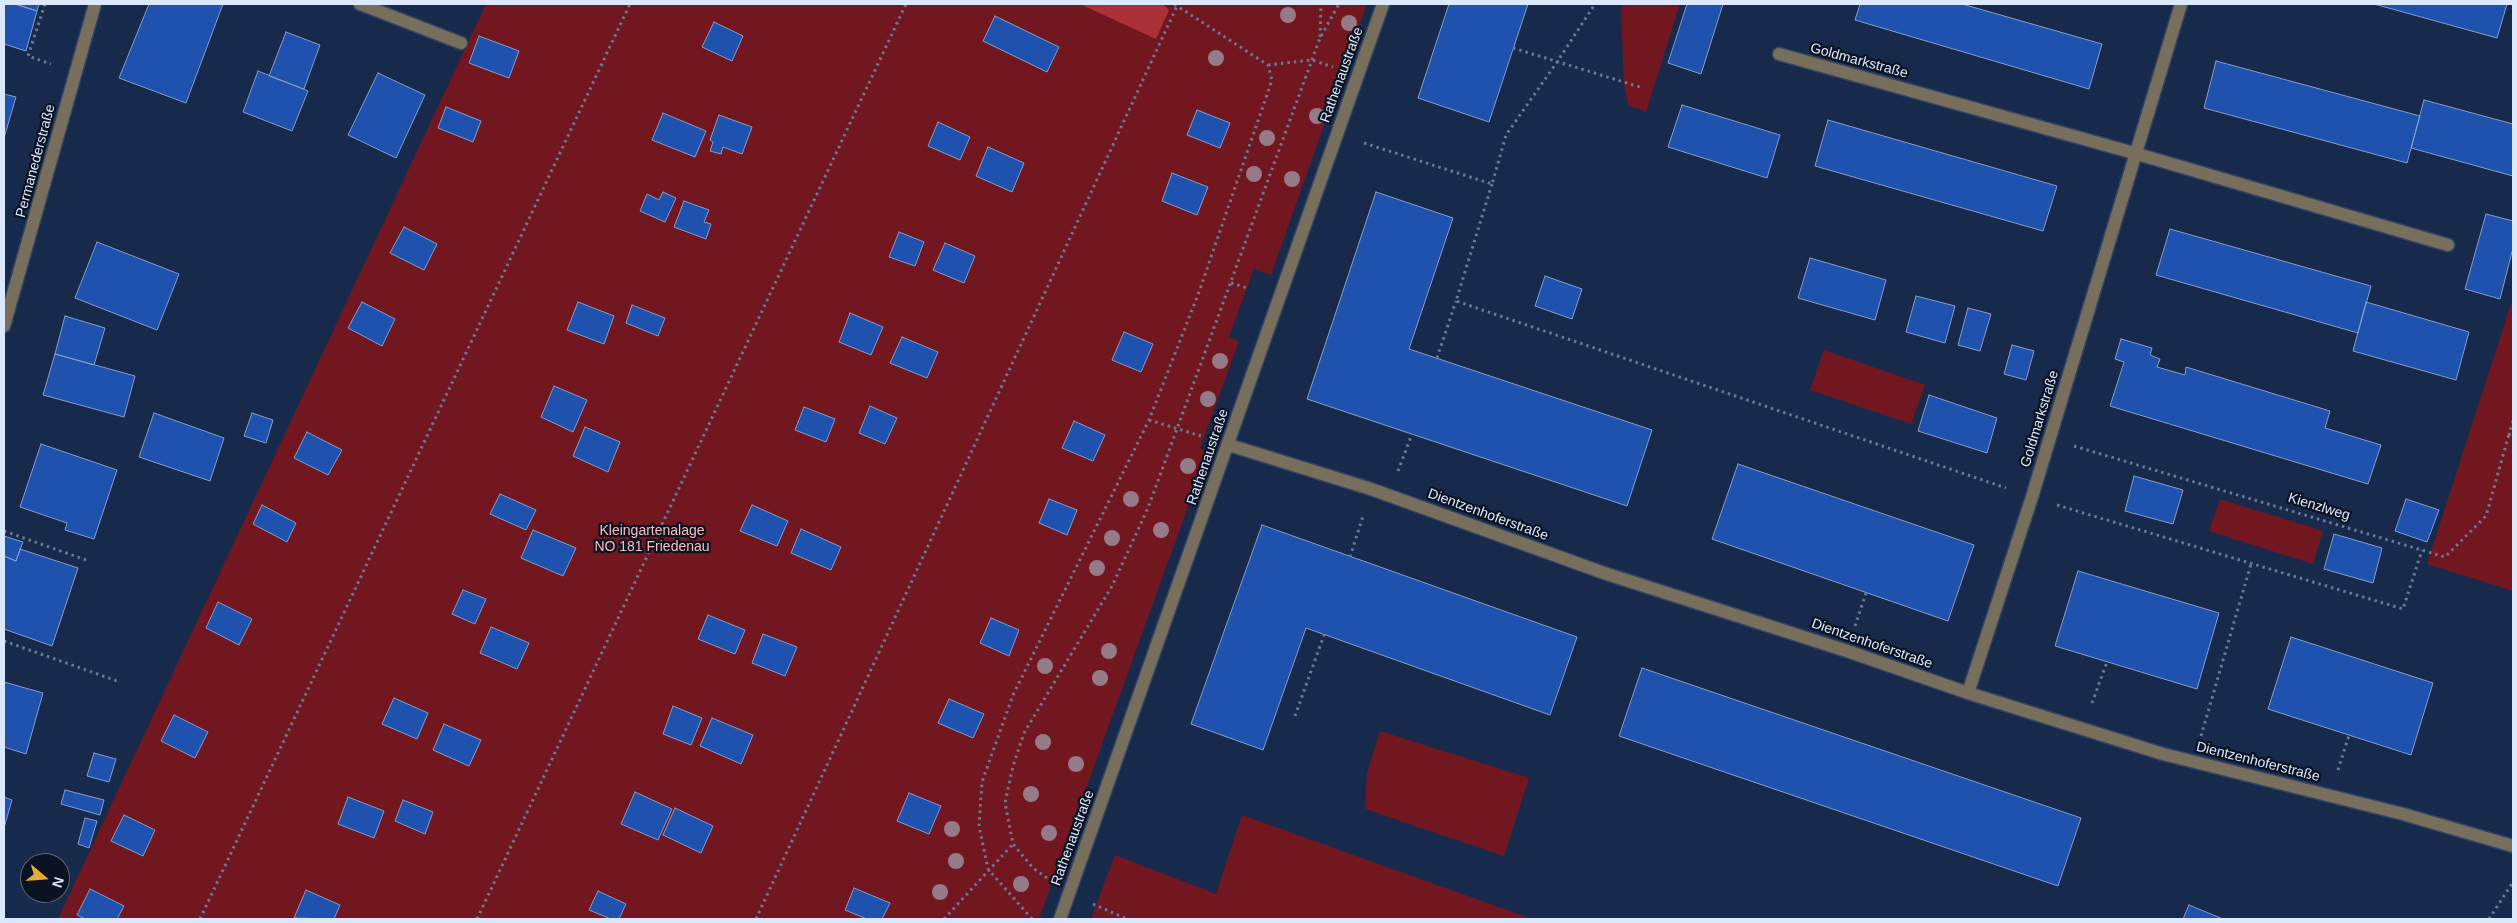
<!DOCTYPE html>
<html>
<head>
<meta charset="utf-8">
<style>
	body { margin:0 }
	#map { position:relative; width:2517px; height:923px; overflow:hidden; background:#182a4b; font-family:Helvetica,sans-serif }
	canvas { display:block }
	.frame { position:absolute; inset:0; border:5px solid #dce8fe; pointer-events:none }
	.north { position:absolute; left:20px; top:853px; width:50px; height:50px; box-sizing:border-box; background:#0b1322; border:1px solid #5f687a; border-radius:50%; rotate:108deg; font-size:14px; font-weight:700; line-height:20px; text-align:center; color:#dce8fe }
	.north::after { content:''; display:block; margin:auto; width:18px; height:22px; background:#e5ad36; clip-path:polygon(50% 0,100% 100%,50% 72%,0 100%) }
</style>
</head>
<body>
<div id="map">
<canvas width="2517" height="923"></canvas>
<div class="frame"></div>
<div class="north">N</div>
</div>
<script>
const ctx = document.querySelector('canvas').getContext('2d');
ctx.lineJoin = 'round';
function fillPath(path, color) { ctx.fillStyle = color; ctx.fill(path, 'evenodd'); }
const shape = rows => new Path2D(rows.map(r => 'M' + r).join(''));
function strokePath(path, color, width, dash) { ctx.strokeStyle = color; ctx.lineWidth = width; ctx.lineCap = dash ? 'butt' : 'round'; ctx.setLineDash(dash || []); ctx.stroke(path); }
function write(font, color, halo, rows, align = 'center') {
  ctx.font = font + ' Helvetica,sans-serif'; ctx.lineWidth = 4.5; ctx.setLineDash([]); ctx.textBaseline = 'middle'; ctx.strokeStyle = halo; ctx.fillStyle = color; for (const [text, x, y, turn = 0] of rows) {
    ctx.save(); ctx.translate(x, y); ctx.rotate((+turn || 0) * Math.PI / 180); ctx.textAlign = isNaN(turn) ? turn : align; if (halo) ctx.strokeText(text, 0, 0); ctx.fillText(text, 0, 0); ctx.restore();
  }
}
fillPath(shape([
	[486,4,1367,4,1271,275,1254,269,1229,337,1239,341,1200,448,1208,451,1039,919,58,919],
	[1623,4,1680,4,1646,112,1628,105,1624,83,1621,13],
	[2513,298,2513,591,2427,564],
	[1824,350,1925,385,1911,424,1810,390],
	[2220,499,2323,531,2313,564,2209,531],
	[1380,731,1529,778,1504,856,1365,809,1367,773],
	[1242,815,1532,919,1091,919,1115,855,1216,894]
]), '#72171f');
fillPath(shape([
	[1080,4,1163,4,1169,10,1156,39]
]), '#ab3139');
const building = shape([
	[4,4,15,4,37,11,26,51,4,44,4,4],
	[15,4,39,4,37,11,15,4],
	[149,4,223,4,186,103,119,78,149,4],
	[1449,4,1528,4,1489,122,1418,98,1449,4],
	[1687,4,1723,4,1701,74,1668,63,1687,4],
	[1860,4,1962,4,2102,44,2089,89,1855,20,1860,4],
	[2374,4,2507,4,2497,38,2374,4],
	[995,16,1059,47,1047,72,983,41,995,16],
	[714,22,743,36,732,61,702,47,714,22],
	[286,32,320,45,304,89,269,76,286,32],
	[479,36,519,51,509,78,469,63,479,36],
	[2216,61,2420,116,2407,163,2204,108,2216,61],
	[258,71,308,91,292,131,243,112,258,71],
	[378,73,425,95,396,158,348,135,378,73],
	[4,94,16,97,4,138,4,94],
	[2424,100,2513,124,2513,176,2411,148,2424,100],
	[1682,105,1780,135,1767,178,1668,147,1682,105],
	[446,107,481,121,473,142,438,128,446,107],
	[1197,110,1230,123,1220,148,1187,135,1197,110],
	[663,113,706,131,695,157,652,140,663,113],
	[719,115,752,127,742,154,723,147,721,154,710,151,713,142,710,140,719,115],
	[1828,120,2057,186,2043,231,1815,166,1828,120],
	[938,122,970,137,960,160,928,146,938,122],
	[988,147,1024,163,1012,192,976,176,988,147],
	[1172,173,1208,187,1197,215,1162,201,1172,173],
	[663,192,676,198,665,222,640,211,647,194,659,200,663,192],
	[1376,192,1453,218,1409,349,1652,430,1627,506,1307,399,1376,192],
	[684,201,709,210,704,222,711,224,706,239,674,227,684,201],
	[2486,214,2513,221,2513,248,2500,299,2465,289,2486,214],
	[404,227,437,244,424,270,390,253,404,227],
	[2170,229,2371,286,2358,333,2156,275,2170,229],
	[899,232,924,242,915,266,889,257,899,232],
	[97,242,179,274,157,330,75,298,97,242],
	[945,243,975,256,964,283,933,270,945,243],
	[1810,258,1886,280,1875,320,1798,298,1810,258],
	[1545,276,1582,289,1572,319,1535,306,1545,276],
	[1916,296,1955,306,1945,343,1906,332,1916,296],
	[362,302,395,319,382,346,348,328,362,302],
	[578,302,614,316,604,344,567,330,578,302],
	[2366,302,2469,332,2456,380,2353,351,2366,302],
	[632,305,665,318,658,336,626,323,632,305],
	[1968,308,1991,314,1980,351,1958,345,1968,308],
	[850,313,883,327,871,355,839,342,850,313],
	[65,316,105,328,94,365,55,354,65,316],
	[1124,332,1153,344,1141,372,1112,360,1124,332],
	[902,337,938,352,927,378,890,363,902,337],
	[2121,339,2152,348,2150,355,2160,359,2157,367,2185,375,2186,367,2330,411,2325,428,2381,445,2368,484,2110,406,2124,362,2115,359,2121,339],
	[2012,345,2034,351,2026,380,2004,374,2012,345],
	[55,354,135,376,124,417,43,395,55,354],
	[554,386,587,400,573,432,541,417,554,386],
	[1929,395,1997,418,1987,453,1918,431,1929,395],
	[870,406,897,418,885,444,859,433,870,406],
	[804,407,835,419,826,442,795,430,804,407],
	[154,413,224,438,210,481,139,457,154,413],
	[252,413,273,420,266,443,244,436,252,413],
	[1074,421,1105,435,1093,461,1062,448,1074,421],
	[585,427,620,442,608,472,573,456,585,427],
	[307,432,342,450,328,475,294,458,307,432],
	[41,444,117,470,94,539,65,530,67,523,20,507,41,444],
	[1738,464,1974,545,1948,621,1712,539,1738,464],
	[2134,476,2183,490,2173,524,2125,511,2134,476],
	[500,494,536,510,526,530,490,514,500,494],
	[1049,499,1077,510,1067,535,1039,523,1049,499],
	[2406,499,2439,510,2427,542,2395,531,2406,499],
	[262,505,296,523,287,542,253,524,262,505],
	[752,505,788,521,777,546,740,531,752,505],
	[1262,525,1577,637,1550,715,1306,628,1263,750,1191,724,1262,525],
	[801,529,841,547,831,570,791,553,801,529],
	[533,530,576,548,563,576,521,558,533,530],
	[2334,534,2382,548,2373,583,2324,569,2334,534],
	[4,536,23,542,16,561,4,556,4,536],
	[20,549,78,568,52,646,4,629,4,556,16,561,20,549],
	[2078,571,2219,613,2197,689,2055,646,2078,571],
	[463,590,486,599,475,624,452,614,463,590],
	[218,602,252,619,239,645,206,628,218,602],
	[708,615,745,630,735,654,698,639,708,615],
	[991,618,1019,630,1009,656,980,643,991,618],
	[491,627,529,643,517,669,480,653,491,627],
	[763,634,797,647,785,676,752,663,763,634],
	[2291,637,2433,683,2411,755,2268,709,2291,637],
	[1642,668,2081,818,2058,886,1619,736,1642,668],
	[4,682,43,693,26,754,4,747,4,682],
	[394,698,428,713,417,739,382,724,394,698],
	[949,699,984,714,973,738,938,723,949,699],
	[673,706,702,718,691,745,663,734,673,706],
	[174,715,208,732,195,758,161,741,174,715],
	[712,718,753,735,741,764,700,746,712,718],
	[444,724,481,740,469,766,433,750,444,724],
	[94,753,116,759,109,782,87,776,94,753],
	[65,790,104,800,100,815,61,804,65,790],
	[635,792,672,809,658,840,621,824,635,792],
	[909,793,941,806,929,834,897,821,909,793],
	[4,797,12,800,4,828,4,797],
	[348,797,384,811,374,838,338,824,348,797],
	[403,800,433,812,425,834,395,821,403,800],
	[675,808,713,826,701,853,663,835,675,808],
	[124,815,155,830,143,856,111,841,124,815],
	[85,818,97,821,89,848,78,844,85,818],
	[854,888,890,903,882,919,867,919,845,910,854,888],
	[90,889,124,906,117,919,85,919,77,915,90,889],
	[306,890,340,905,334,919,294,918,306,890],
	[598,891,626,904,619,919,611,919,589,910,598,891],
	[2189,905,2223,919,2183,919,2189,905]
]);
fillPath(building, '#1f51ae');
strokePath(building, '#869dc6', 1);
const minor = shape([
	[360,4,461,43],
	[1779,54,2134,153,2448,245],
	[4,326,95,4],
	[1229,445,1371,489,1604,573,1847,651,1968,693,2163,754,2403,814,2513,846],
	[1968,693,2032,497,2181,4],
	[1060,919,1383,4]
]);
strokePath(minor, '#334564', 15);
strokePath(shape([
	[45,4,28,56,51,64],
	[1320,37,1321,4],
	[1513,48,1640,87],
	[1268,65,1312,60,1333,67],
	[1364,143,1492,184,1506,135,1557,62,1595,4],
	[1492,184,1456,301,2006,488],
	[1231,283,1247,288],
	[1437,358,1456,301],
	[1149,420,1201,436],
	[2513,421,2509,434,2513,436],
	[2074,446,2445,557,2486,516,2509,434],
	[1398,471,1412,434],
	[2057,505,2403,609,2422,550],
	[4,531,86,560],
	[1350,557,1363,516],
	[1855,626,1866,593],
	[4,641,117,681],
	[2092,703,2107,662],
	[1295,716,1324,635],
	[2201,736,2251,564],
	[2338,770,2349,735],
	[1047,878,1033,868,1013,844,1005,803,1013,766,1024,733,1112,586,1148,508,1320,38,1339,4],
	[1093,904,1127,919],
	[200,919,630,4],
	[477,919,906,4],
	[756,919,1177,6],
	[944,919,1013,844],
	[1032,919,988,869,979,826,982,782,1013,695,1149,420,1199,292,1272,80,1268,65,1174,4],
	[2489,919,2513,882]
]), '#697895', 3, [2.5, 4]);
strokePath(minor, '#786e5c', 12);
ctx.fillStyle = '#957a88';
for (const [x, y] of [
	[1288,15],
	[1349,23],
	[1216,58],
	[1317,116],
	[1267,138],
	[1254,174],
	[1292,179],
	[1220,361],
	[1208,399],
	[1188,466],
	[1131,499],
	[1161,530],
	[1112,538],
	[1097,568],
	[1109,651],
	[1045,666],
	[1100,678],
	[1043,742],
	[1076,764],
	[1031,794],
	[952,829],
	[1049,833],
	[956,861],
	[1021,884],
	[940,892]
]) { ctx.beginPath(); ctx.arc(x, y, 8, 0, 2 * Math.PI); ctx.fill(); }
write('14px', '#dce8fe', '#0b1322', [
	["Goldmarkstraße",1859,61,15],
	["Rathenaustraße",1342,75,-70],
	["Permanederstraße",36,161,-75],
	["Goldmarkstraße",2040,419,-73],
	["Rathenaustraße",1208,457,-71],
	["Kienzlweg",2319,507,17],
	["Dientzenhoferstraße",1488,515,20],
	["Dientzenhoferstraße",1872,644,19],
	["Dientzenhoferstraße",2258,762,14],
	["Rathenaustraße",1073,838,-70]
]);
write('14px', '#fcbcb9', '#0b1322', [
	["Kleingartenalage",652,531],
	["NO 181 Friedenau",652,547]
]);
</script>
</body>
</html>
